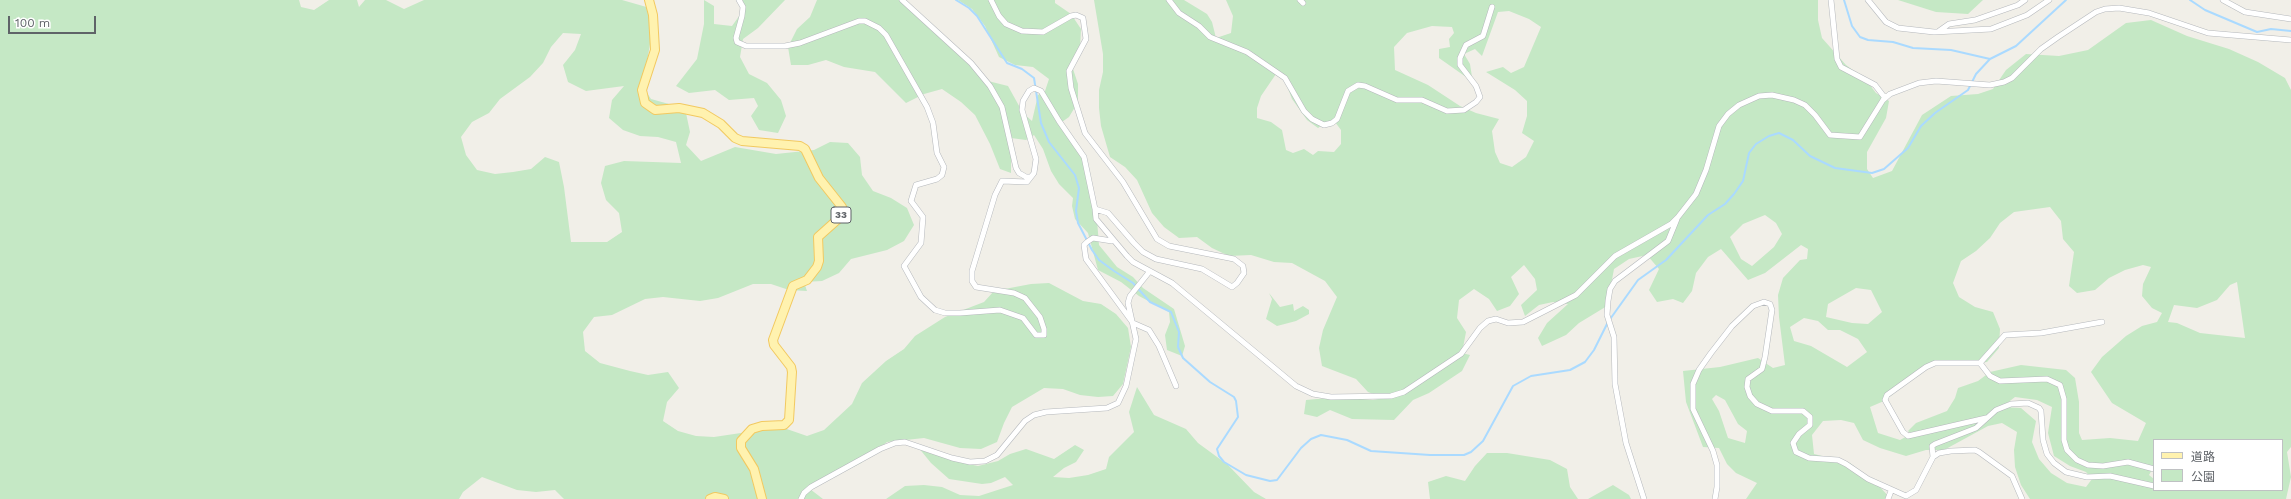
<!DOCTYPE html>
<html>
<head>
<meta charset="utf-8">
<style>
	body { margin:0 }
	#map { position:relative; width:2291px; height:499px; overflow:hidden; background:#f1efe8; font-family:"Work Sans","Noto Sans JP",sans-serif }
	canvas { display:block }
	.legend { position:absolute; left:2153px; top:439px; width:130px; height:52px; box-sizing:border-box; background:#fff; border:1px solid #bfc1c3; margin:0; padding:5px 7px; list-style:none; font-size:12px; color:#5f6368 }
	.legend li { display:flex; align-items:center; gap:8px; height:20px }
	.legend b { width:20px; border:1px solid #bfc1c3 }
	.scale { position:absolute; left:8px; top:16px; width:88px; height:18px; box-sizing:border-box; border:2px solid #5f6368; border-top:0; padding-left:5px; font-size:12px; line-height:14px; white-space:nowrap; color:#5f6368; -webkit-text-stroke:3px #fff; paint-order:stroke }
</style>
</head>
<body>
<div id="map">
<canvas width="2291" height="499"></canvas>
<ul class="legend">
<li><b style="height:5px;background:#fff2af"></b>道路</li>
<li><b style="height:11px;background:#c5e8c5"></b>公園</li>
</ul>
<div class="scale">100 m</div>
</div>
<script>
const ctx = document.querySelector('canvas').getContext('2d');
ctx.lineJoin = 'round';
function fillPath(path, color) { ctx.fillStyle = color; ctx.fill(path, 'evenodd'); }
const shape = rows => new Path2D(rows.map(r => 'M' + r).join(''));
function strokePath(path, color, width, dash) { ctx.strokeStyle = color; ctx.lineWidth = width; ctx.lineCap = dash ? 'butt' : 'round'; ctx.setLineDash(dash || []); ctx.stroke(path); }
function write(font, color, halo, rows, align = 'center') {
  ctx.font = font + ' "Work Sans",sans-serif'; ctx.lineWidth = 3.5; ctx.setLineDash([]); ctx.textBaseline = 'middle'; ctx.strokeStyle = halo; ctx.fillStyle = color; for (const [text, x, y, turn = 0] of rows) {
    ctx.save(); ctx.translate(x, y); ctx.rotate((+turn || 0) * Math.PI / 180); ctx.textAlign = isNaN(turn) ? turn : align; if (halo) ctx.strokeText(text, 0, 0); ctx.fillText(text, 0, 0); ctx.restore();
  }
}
fillPath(shape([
	[0,0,299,0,301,7,314,10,329,0,357,0,359,7,365,0,386,0,404,9,424,0,622,0,650,8,653,26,647,62,641,84,651,99,669,104,686,113,690,132,686,145,701,161,735,147,776,154,814,150,830,142,848,143,860,157,862,175,873,191,891,198,907,208,914,225,904,241,887,250,851,259,839,273,822,281,804,282,807,291,789,290,771,284,753,284,718,298,700,301,663,297,645,299,612,315,594,317,583,332,585,351,600,363,630,371,648,375,668,372,679,388,667,402,663,421,678,431,696,436,714,437,781,427,807,436,824,430,852,404,862,383,886,361,904,349,915,336,945,317,984,302,994,291,1031,284,1049,283,1083,301,1101,304,1116,314,1128,328,1131,347,1123,384,1113,396,1098,397,1080,395,1063,389,1044,388,1012,407,1004,423,997,442,981,449,960,448,924,438,887,442,861,463,810,489,823,499,564,499,555,490,536,492,517,490,482,477,463,492,459,499,0,499],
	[563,33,581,34,575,50,563,65,568,82,586,91,624,86,612,100,609,118,623,130,640,136,658,137,676,142,681,163,624,161,605,166,601,183,606,200,619,213,622,232,607,242,571,242,564,187,559,162,545,157,531,169,513,172,495,174,477,170,466,155,461,137,472,122,489,113,500,99,530,77,543,63,551,47],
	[704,0,714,6,714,24,732,26,742,12,743,0,785,0,758,28,743,39,740,57,749,74,767,83,781,100,786,116,778,133,759,130,751,116,758,106,754,98,729,100,715,90,689,93,676,86,697,59,704,24],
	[817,0,904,0,988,81,1008,86,1023,113,1032,121,1038,95,1045,91,1049,79,1033,67,1015,65,999,57,985,26,972,9,958,0,1055,0,1055,3,1071,14,1081,29,1080,49,1072,66,1078,84,1078,102,1069,117,1059,124,1088,165,1086,179,1097,220,1099,245,1117,267,1133,277,1143,288,1174,309,1185,346,1182,356,1167,350,1165,335,1170,322,1169,312,1139,296,1121,282,1098,270,1088,233,1075,219,1072,206,1073,198,1059,184,1051,171,1043,149,1034,135,1026,140,1011,138,1011,173,1000,169,990,144,975,115,961,102,942,89,924,94,906,103,875,72,844,67,826,60,808,65,791,65,788,47,797,29,810,17],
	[1094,0,1184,0,1207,14,1212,22,1216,38,1231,33,1233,16,1226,0,1818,0,1818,20,1822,38,1846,65,1866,80,1876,93,1889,101,1886,118,1867,152,1867,169,1873,178,1892,171,1922,115,1951,96,1978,94,1993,89,2006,70,2026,54,2059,56,2088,50,2126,23,2151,20,2187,36,2229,49,2258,62,2285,78,2291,90,2291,447,2287,452,2291,477,2286,499,2030,499,2021,485,2015,467,2014,450,2017,432,2002,423,1988,426,1944,450,1926,450,1906,456,1880,448,1863,440,1854,423,1841,420,1823,421,1812,435,1814,454,1850,463,1879,486,1891,499,1746,499,1757,483,1736,473,1727,464,1719,448,1703,447,1686,402,1683,371,1720,367,1758,358,1773,368,1785,365,1779,317,1778,295,1783,278,1800,260,1807,259,1808,249,1801,245,1765,273,1748,280,1721,249,1708,257,1696,273,1692,291,1683,303,1673,299,1657,302,1649,290,1659,269,1647,255,1629,259,1614,269,1607,306,1579,323,1566,335,1542,346,1538,338,1547,323,1568,304,1553,302,1539,305,1525,316,1521,305,1537,290,1535,279,1524,265,1511,277,1519,294,1510,306,1497,311,1489,299,1474,289,1459,300,1457,318,1466,332,1462,353,1470,355,1462,371,1429,393,1413,400,1394,420,1352,419,1330,410,1317,417,1304,414,1306,400,1339,397,1373,400,1384,398,1368,392,1356,379,1322,366,1319,348,1323,330,1337,297,1325,281,1292,263,1274,262,1251,255,1229,256,1212,248,1197,237,1179,238,1164,227,1152,213,1137,180,1125,167,1110,157,1101,126,1099,108,1099,90,1103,72,1103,54],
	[1509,11,1529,19,1541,27,1524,67,1511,73,1503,67,1486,72,1515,90,1527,101,1527,116,1522,133,1534,141,1526,157,1512,167,1500,163,1495,152,1492,131,1499,119,1476,113,1460,106,1428,85,1395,70,1394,47,1407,33,1432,26,1452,27,1454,33,1449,39,1450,47,1439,49,1439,58,1466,77,1472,77,1470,64,1464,54,1475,49,1482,56,1498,12],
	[1276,74,1284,78,1292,99,1307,120,1318,128,1325,123,1335,122,1341,130,1341,144,1334,152,1318,151,1313,155,1304,149,1293,153,1286,150,1282,130,1271,122,1257,118,1257,108,1261,96],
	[2050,207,2061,221,2063,239,2074,252,2069,286,2077,293,2095,290,2109,278,2125,270,2143,265,2151,267,2143,284,2142,296,2152,308,2162,313,2157,322,2142,326,2126,336,2102,357,2091,372,2112,403,2146,423,2138,441,2110,438,2082,440,2079,433,2079,402,2075,378,2066,370,2021,365,1990,372,1978,381,1958,388,1955,398,1947,411,1916,423,1908,431,1911,434,1900,440,1878,433,1870,407,1884,401,1933,362,1952,360,1970,364,1987,362,1999,348,2000,329,1993,312,1975,307,1959,297,1953,283,1961,261,1976,251,1990,238,2000,223,2014,212],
	[1765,215,1776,223,1782,234,1774,247,1752,266,1741,259,1730,237,1743,224],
	[2237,282,2245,338,2200,333,2177,323,2168,322,2174,305,2197,308,2217,300,2230,285],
	[1856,288,1871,290,1882,312,1868,324,1852,323,1826,317,1828,304],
	[1804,318,1818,321,1828,330,1840,330,1858,339,1867,352,1847,367,1811,346,1794,341,1790,327],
	[1716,395,1725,400,1738,424,1747,431,1745,443,1728,438,1719,411,1712,399],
	[2015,397,2037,400,2052,407,2048,433,2054,456,2070,466,2086,472,2092,479,2086,487,2067,483,2051,473,2039,459,2032,442,2036,421,2021,408,2002,407],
	[2154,440,2282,440,2282,490,2154,490,2154,479,2149,475,2154,466],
	[1898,0,1983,0,1968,14,1936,12],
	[1269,293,1280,307,1293,304,1294,311,1303,306,1309,310,1309,314,1296,321,1277,326,1266,319,1272,299],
	[1137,387,1154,415,1186,429,1198,443,1228,465,1254,492,1266,499,886,499,905,486,924,485,942,487,960,495,979,496,1013,485,1005,477,991,483,982,484,949,479,931,463,918,447,959,462,978,466,998,461,1010,454,1026,449,1054,459,1075,445,1084,450,1076,462,1064,468,1053,477,1069,478,1088,475,1106,469,1109,457,1134,432,1129,412],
	[1487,453,1507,453,1550,460,1567,469,1570,487,1578,499,1430,499,1428,482,1446,476,1465,481,1475,466],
	[1613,485,1629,495,1631,499,1588,499]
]), '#c5e8c5');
strokePath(shape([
	[956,0,969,8,977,16,1007,63,1022,69,1034,78,1041,123,1049,142,1075,175,1079,188,1076,211,1078,223,1092,250,1099,260,1114,271,1133,283,1150,302,1171,312,1179,332,1178,347,1183,358,1210,382,1234,397,1236,401,1238,417,1217,449,1219,456,1224,462,1246,475,1270,481,1277,480,1301,448,1311,439,1321,435,1347,440,1371,451,1430,455,1464,455,1471,452,1483,441,1513,386,1531,376,1570,370,1585,362,1594,350,1608,322,1638,280,1666,260,1708,215,1725,204,1734,194,1743,181,1749,153,1756,144,1769,136,1779,133,1793,140,1810,156,1835,168,1872,173,1884,169,1908,148,1921,126,1935,113,1968,90,1976,74,1990,59,2016,46,2066,0],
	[1844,0,1852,26,1860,37,1868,40,1893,42,1913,48,1951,50,1990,59],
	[2190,0,2205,10,2257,32,2271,29,2291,31]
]), '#aadaff', 2);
const minor = shape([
	[739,0,743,7,742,16,736,38,737,42,746,46,785,46,800,43,859,21,865,21,879,28,886,35,927,107,933,123,937,153,944,167,942,175,937,179,916,185,911,201,923,217,921,243,904,266,921,297,935,310,945,313,960,313,1000,310,1023,318,1036,335,1044,335,1044,329,1040,317,1025,298,1014,293,976,287,972,281,972,271,995,195,1002,181,1027,182,1034,173,1036,159,1022,110,1023,101,1029,91,1034,88,1041,91,1059,121,1084,157,1095,209,1096,219,1127,256,1133,262,1172,283,1296,386,1313,394,1331,397,1391,396,1404,392,1461,354,1480,328,1488,321,1496,319,1508,323,1523,322,1576,295,1615,256,1671,224,1678,217,1696,194,1706,170,1719,126,1728,114,1739,105,1759,96,1772,95,1794,100,1805,105,1815,115,1830,135,1860,137,1883,100,1890,94,1919,83,1936,81,1990,85,2004,82,2012,78,2041,49,2058,37,2096,12,2105,9,2119,8,2149,13,2208,33,2291,40],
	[902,0,971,63,990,86,1002,107,1016,168,1019,173,1026,177,1030,177],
	[991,0,999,16,1006,24,1022,31,1043,32,1071,16,1076,15,1083,18,1086,39,1069,71,1071,88,1085,133,1123,182,1157,239,1169,246,1234,259,1243,266,1244,273,1237,283,1232,287,1202,269,1156,259,1143,252,1134,243,1108,213,1095,209],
	[1169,0,1179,13,1199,26,1210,37,1247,52,1285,78,1304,111,1312,119,1324,125,1332,123,1337,119,1348,91,1358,85,1365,86,1397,100,1422,100,1447,111,1464,110,1476,102,1480,97,1476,86,1460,65,1460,58,1466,45,1483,36,1492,7],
	[1300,0,1303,3],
	[1831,0,1837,59,1841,67,1875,85,1885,98],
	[1868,0,1886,22,1898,28,1934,32,1991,29,2027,15,2049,0],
	[2223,0,2245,12,2291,19],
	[1939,31,1949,24,1975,20,2018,5,2025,0],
	[1112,241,1093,238,1087,242,1084,245,1086,259,1133,323,1149,330,1159,346,1176,386],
	[1980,363,1990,376,2000,381,2047,379,2060,385,2064,399,2064,440,2067,450,2077,460,2088,465,2103,466,2128,462,2154,469],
	[1986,418,1908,436,1903,432,1885,400,1887,395,1926,367,1935,363,1980,363,2005,335,2041,333,2102,322],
	[1933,457,1939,453,1951,451,1975,450,1979,452,2012,476,2022,499],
	[801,499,804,493,811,487,880,449,895,443,905,442,952,458,970,462,985,461,997,455,1025,421,1034,415,1046,412,1107,408,1118,403,1126,386,1136,339,1128,303,1130,296,1150,271],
	[1644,499,1626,443,1615,384,1614,337,1607,315,1608,301,1610,289,1615,281,1668,241,1677,219],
	[1715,499,1717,487,1717,465,1713,451,1693,409,1693,384,1699,370,1711,353,1732,326,1753,306,1764,302,1770,304,1772,310,1765,357,1762,369,1748,379,1747,387,1750,396,1757,404,1772,411,1803,411,1810,417,1810,425,1799,434,1793,443,1796,452,1809,458,1838,460,1846,464,1868,479,1906,496,1916,490,1933,457,1932,446,1935,444,1976,428,1996,410,2011,404,2028,403,2039,408,2041,411,2043,440,2047,454,2054,463,2066,472,2087,477,2110,476,2154,486],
	[1888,499,1891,491]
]);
const primary = shape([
	[649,0,653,15,655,50,642,90,645,103,655,110,679,108,703,113,721,124,735,138,742,141,800,146,805,149,819,178,842,207,842,213,837,220,818,237,819,261,817,267,807,280,793,286,773,340,774,345,791,367,792,372,789,420,784,425,762,426,752,429,741,441,741,448,754,469,762,499],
	[710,499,715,497,724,499]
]);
strokePath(minor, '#b5b8bc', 6);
strokePath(primary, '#f2c960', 10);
strokePath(minor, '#fff', 5);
strokePath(primary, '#fff2af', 8);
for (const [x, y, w] of [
	[841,215,20]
]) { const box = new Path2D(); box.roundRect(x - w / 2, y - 8, w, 16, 3); ctx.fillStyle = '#fff'; ctx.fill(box); strokePath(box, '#5f6368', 1); }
write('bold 10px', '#5f6368', null, [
	["33",841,215]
]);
</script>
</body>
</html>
